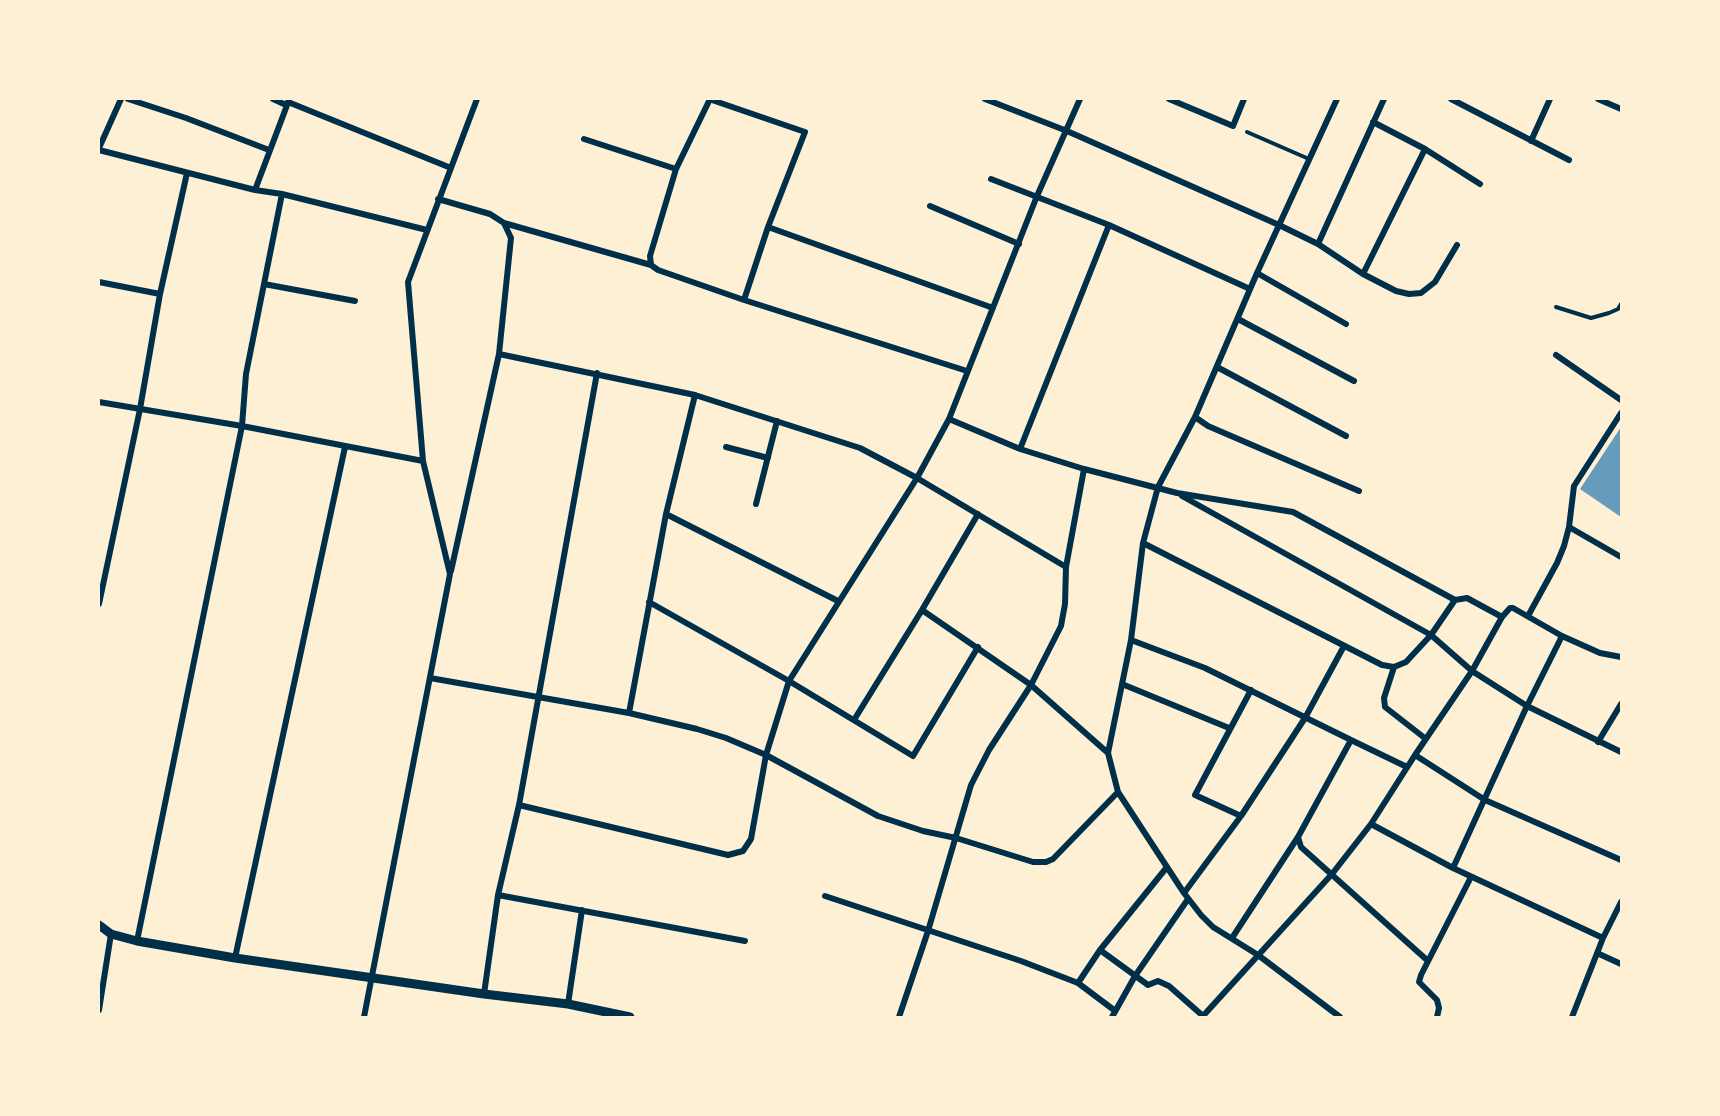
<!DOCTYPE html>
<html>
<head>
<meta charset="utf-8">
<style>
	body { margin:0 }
	#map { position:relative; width:1720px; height:1116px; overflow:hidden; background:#fdf0d5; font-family:Poppins,sans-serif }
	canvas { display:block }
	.frame { position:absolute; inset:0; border:100px solid #fdf0d5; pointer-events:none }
</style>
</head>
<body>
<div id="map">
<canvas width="1720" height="1116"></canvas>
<div class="frame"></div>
</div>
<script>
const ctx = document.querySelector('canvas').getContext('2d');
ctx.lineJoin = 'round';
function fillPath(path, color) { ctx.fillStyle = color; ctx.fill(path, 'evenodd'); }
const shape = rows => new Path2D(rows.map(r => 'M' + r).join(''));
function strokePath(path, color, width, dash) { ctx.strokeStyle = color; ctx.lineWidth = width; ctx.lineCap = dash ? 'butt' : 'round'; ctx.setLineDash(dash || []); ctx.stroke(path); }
fillPath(shape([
	[1621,427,1621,517,1580,489]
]), '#669bbc');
strokePath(shape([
	[1247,132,1309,159],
	[1556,307,1591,318,1609,313,1618,309,1621,304]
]), '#003049', 4);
strokePath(shape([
	[128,99,186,118,269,150],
	[273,99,286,105],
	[709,99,805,132,768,227,744,300],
	[710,99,676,169,650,256,651,265,658,270,744,300,967,371],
	[985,99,1067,131,1279,225,1318,244,1363,274,1396,291,1409,294,1421,293,1435,282,1457,245],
	[1169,99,1233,126,1244,99],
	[1451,99,1569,160],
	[1598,99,1621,109],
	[288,102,451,168],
	[584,139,676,169],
	[1531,141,1550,99],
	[99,148,121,99],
	[1425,149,1480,184],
	[99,150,255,190,282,194,427,230],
	[991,179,1109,225,1250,289],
	[255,190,289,100],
	[438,199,490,214,504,223,511,238,499,354,451,571],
	[930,206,1019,244],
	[504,223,651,265],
	[768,227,993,308],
	[1318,244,1384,99],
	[1257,273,1346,324],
	[1363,274,1425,149,1373,122],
	[99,282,160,294],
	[264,284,355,301],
	[1238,319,1354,381],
	[499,354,695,395,860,448,917,478,1066,567],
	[1556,355,1621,400],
	[1217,367,1346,436],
	[99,402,242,426,423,461],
	[1195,417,1208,426,1359,491],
	[949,419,1020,449,1084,469,1177,493,1293,512,1455,600,1467,598,1502,617],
	[726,447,768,458],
	[1020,449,1109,225],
	[1182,496,1431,635,1472,671,1527,706,1621,752],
	[756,504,777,421],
	[666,514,838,601],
	[1569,527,1621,557],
	[1143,543,1382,665,1394,667,1406,662,1431,635,1455,600],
	[649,602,789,681,913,756,978,647],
	[99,604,140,409,160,294,187,173],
	[922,610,1031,685,1108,753,1118,792,1184,893,1201,915,1213,927,1258,955,1340,1017],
	[1528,616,1557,563,1564,546,1569,527,1574,486,1621,413],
	[1131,640,1205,668,1351,740],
	[1394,667,1384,698,1385,707,1426,739],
	[430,678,629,713,697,729,726,738,766,755,878,816,923,831,956,838,1033,862,1046,862,1053,859,1118,792],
	[1122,684,1229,728],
	[629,713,666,514,695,395],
	[854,720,922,610,978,514],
	[1598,742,1621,704],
	[1108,753,1131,640,1143,543,1158,487,1195,417,1257,273,1337,99],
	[1415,755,1485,800,1621,860],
	[519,805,728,855,743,851,751,839,766,755,789,681,917,478,949,419,1037,196,1080,99],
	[1241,816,1195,795,1251,690],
	[1371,824,1453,868,1603,938],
	[1298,837,1301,847,1428,961],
	[1453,868,1527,706,1562,636],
	[1184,893,1241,816,1305,718,1344,646],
	[498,895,745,941],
	[825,896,1021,961,1078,983,1114,1010],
	[1232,938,1298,837,1351,740,1407,767],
	[137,941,242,426,246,374,282,194],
	[1100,950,1167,867],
	[1597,953,1621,964],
	[235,958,345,447],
	[1078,983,1100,950,1148,985,1158,981,1169,986,1203,1016,1332,874,1371,824,1415,755,1472,671,1502,617,1510,608,1513,608,1562,636,1600,653,1621,657],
	[484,994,498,895,519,805,597,373],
	[568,1004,582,910],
	[99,1010,111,934],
	[364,1017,450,574,423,461,408,282,477,99],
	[899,1017,928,931,971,785,989,750,1031,685,1061,626,1065,604,1066,567,1084,469],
	[1112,1017,1135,976,1188,899],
	[1437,1017,1439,1008,1437,1000,1419,982,1421,975,1471,877],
	[1572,1017,1603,938,1621,902]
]), '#003049', 6);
strokePath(shape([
	[99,925,111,934,137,941,235,958,484,994,568,1004,630,1017]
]), '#003049', 9);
</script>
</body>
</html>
